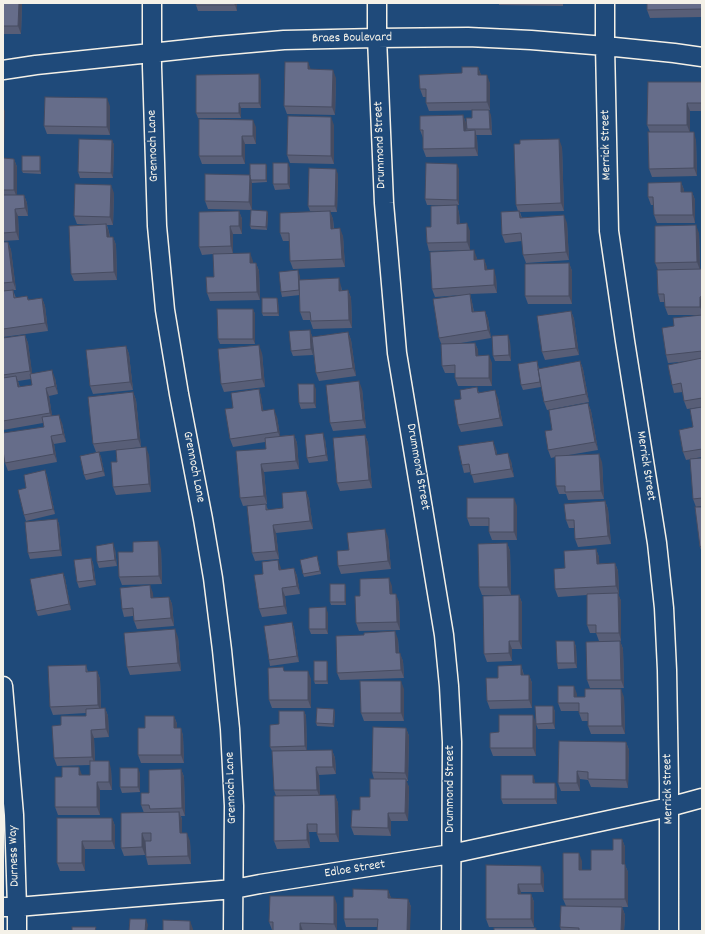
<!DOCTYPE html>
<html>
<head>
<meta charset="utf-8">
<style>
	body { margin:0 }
	#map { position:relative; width:705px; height:934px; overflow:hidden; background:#1f4a7a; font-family:Dekko,sans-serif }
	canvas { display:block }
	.frame { position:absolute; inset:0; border:4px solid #f4f1e8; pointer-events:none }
</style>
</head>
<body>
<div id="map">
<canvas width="705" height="934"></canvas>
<div class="frame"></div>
</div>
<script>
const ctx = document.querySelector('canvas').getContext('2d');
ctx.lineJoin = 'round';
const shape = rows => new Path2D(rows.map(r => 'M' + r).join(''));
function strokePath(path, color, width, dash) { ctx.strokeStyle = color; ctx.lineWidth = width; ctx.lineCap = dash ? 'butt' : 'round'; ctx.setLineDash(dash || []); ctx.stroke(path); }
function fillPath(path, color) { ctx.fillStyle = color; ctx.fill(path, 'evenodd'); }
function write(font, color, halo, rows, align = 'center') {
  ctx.font = font + ' Dekko,sans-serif'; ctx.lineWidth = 3; ctx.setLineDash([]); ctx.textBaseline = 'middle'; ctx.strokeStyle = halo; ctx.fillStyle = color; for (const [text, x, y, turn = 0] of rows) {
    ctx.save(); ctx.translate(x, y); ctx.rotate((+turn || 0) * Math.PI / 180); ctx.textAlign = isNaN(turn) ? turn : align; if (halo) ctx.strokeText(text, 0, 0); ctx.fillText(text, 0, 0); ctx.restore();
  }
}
const minor = shape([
	[152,3,152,67,157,226,165,310,179,394,203,519,213,578,222,650,230,729,234,806,233,931],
	[377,3,377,38,384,203,397,353,444,635,449,686,452,742,451,931],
	[605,3,605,46,609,231,625,341,657,543,664,608,667,670,669,784,669,931],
	[3,70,36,65,151,53,216,46,284,40,377,38,468,37,531,40,605,46,674,53,702,57],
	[3,686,14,815,17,907,17,931],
	[3,907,17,907,234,889,260,884,451,854,669,807,702,798]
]);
strokePath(minor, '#f4f1e8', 21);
strokePath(minor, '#1f4a7a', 18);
fillPath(shape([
	[3,3,22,3,21,34,3,34],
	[196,3,237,3,237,11,198,11,196,5],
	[282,3,334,3,334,4,282,4],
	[499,3,563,3,563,6,499,5],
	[702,3,702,17,650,18,647,10],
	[308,62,310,69,336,78,335,115,287,114,284,106],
	[478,67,481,75,490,83,490,110,429,111,426,103,426,97,423,97,420,89,462,73],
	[261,80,261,108,241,108,241,118,198,118,196,113],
	[702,82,702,111,690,111,690,132,696,140,697,176,652,177,649,169,650,132,647,125],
	[110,106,110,135,47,134,44,126],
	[463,115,466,123,467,131,467,129,472,118,491,115,492,135,476,135,477,138,478,156,426,157,423,149,423,138,420,130],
	[334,125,334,164,290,163,287,155],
	[256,127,256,144,245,144,245,164,202,164,199,156],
	[112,140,114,145,113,178,80,178,78,172],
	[562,147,564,211,520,212,522,218,567,223,569,260,526,263,523,255,522,241,505,243,502,235,518,211,516,205],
	[40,156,41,159,41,174,23,173,22,171],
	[3,158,14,159,17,167,17,195,24,195,27,203,28,216,18,216,19,240,3,241],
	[267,166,267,182,252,183,252,210,208,209,205,201,250,177],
	[290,168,290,189,275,190,273,184],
	[459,169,459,205,457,205,459,213,460,224,470,231,470,250,477,258,477,260,484,259,487,269,496,277,497,293,470,294,472,302,474,312,485,311,488,319,491,338,461,343,475,343,478,350,478,356,492,363,492,386,458,386,455,378,455,373,445,373,442,366,442,346,439,338,461,295,435,297,432,289,470,250,429,251,427,243,431,227,450,205,427,205,425,199],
	[338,174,337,212,330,212,333,219,334,228,343,236,345,267,293,269,290,261,290,241,283,241,280,233,322,211,310,211,308,206],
	[681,182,684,190,684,192,692,192,695,200,695,223,657,223,654,215,654,205,651,205,648,197],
	[114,193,113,225,107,225,109,232,110,237,113,237,116,245,117,280,74,281,71,274,97,225,77,224,74,216],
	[239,211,242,219,242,234,233,234,233,254,253,261,253,263,256,263,259,271,260,300,210,301,207,293,214,277,213,254,202,255,199,247],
	[267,211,268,214,267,230,251,229,250,226],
	[699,233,700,269,702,269,702,315,668,315,665,307,665,302,660,302,658,294,658,270,655,263],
	[3,242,8,242,11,250,16,290,13,290,16,298,27,296,29,300,42,298,45,306,48,331,3,337],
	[569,263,572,271,572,304,528,304,525,296],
	[300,276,300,280,341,286,342,291,348,290,351,298,352,328,313,329,310,320,303,320,300,312,300,295,282,297,281,292],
	[277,298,278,301,279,316,263,316,262,313],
	[253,309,255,314,255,344,220,344,218,339],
	[571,311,574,319,579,355,545,360,542,352],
	[702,315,702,407,687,409,684,401,683,392,674,393,672,385,690,361,668,363,666,355,674,326],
	[310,330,312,337,348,332,351,340,356,376,319,381,316,373,312,342,313,355,293,356,291,351],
	[25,335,28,343,32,374,55,378,58,394,49,396,52,416,62,423,66,442,54,444,57,462,8,471,5,463,44,427,43,423,3,430,3,338],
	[31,379,32,385,20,387,18,381],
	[510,341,511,361,495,361,493,356],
	[126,346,129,354,133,390,93,394,90,386],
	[262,353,265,387,224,392,221,384],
	[537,361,539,369,580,361,583,369,589,402,547,410,544,402,541,387,523,390,521,385],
	[477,387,479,393,498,398,503,426,461,432,458,425,461,399],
	[259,389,261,397,263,410,277,417,280,436,294,435,297,443,299,469,264,472,267,504,266,504,268,510,283,508,306,491,309,499,313,529,276,533,279,559,255,561,252,553,252,505,243,506,240,498,266,449,265,442,233,447,230,439,233,408],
	[316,389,316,408,301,409,299,403],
	[362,389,366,428,333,431,330,423],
	[133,392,136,400,141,447,127,449,149,455,151,492,116,495,113,487,117,462,116,450,99,452,101,457,105,476,86,480,84,475,96,452,93,444],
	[588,403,591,411,598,450,563,456,602,462,604,499,568,500,566,494,559,494,556,486,555,457,551,458,548,450,552,430],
	[702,407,702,457,686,460,683,452],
	[365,435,368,443,372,488,340,491,337,483],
	[325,439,328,461,309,463,307,458],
	[496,449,497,455,511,461,514,477,474,483,471,472,464,473,462,465],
	[702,458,702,506,696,507,693,499],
	[45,470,47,476,55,514,26,521,24,515,26,488],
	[605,501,608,509,611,544,578,547,575,539,575,528,569,528,566,520],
	[517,506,517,540,492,540,489,532,489,526,470,526,467,518],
	[702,507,702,553,700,547],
	[57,519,59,524,62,556,30,559,28,553],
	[388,537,391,569,341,574,338,566,349,550],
	[507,543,510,551,511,595,482,595,479,587],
	[115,549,117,566,99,568,97,562],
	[161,549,162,584,122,585,119,577],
	[596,549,599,557,599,564,615,563,618,571,619,594,618,594,621,601,621,641,599,641,596,633,590,633,587,625,587,595,558,597,555,589,565,568],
	[317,556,321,574,304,577,303,574],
	[91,558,93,563,96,585,79,588,77,582],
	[281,568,281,570,294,568,297,576,300,594,285,596,287,614,262,617,259,609,263,574],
	[63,573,65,578,71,610,38,616,36,611],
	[392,586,392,594,399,602,400,630,359,631,356,623,360,596],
	[346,587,346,605,331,605,330,602],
	[153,593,153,598,169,597,172,604,174,626,137,629,134,621,133,616,124,617,122,609],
	[519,595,522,603,522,649,512,649,512,661,487,662,484,654],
	[328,613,328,634,311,634,309,629],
	[292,622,294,628,299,662,270,666,269,660],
	[178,637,181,671,130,675,127,667],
	[398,639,399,653,403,661,404,678,340,680,337,673],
	[574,641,576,647,577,668,558,669,557,663],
	[620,641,623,649,624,688,590,688,587,680],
	[328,663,328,684,315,684,314,681],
	[86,665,88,672,97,671,100,679,101,708,105,708,108,716,109,737,94,738,95,761,111,769,112,790,100,790,100,815,58,815,55,807,82,775,90,775,90,765,57,766,54,758,61,725,86,716,86,713,53,715,50,707],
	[521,665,524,675,529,675,532,683,532,708,490,709,487,701,498,678],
	[285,671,311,679,311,708,272,708,269,700],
	[404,689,404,721,364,721,361,713],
	[577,694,577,697,624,697,625,734,591,734,588,726,588,721,582,721,579,713,579,711,561,711,558,703],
	[553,706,555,712,555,729,538,729,536,724,536,756,493,756,490,748,536,722],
	[304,711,306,716,307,750,332,750,335,758,336,774,319,775,320,795,335,795,338,803,339,842,320,842,317,834,317,832,309,832,310,848,277,849,274,841,276,796,274,790,272,751,270,747,279,724],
	[335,712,334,727,317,726,316,723],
	[174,716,177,724,177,728,181,728,183,736,184,763,141,763,138,755,145,728],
	[406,728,409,736,408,781,406,781,409,787,408,821,391,821,391,836,354,835,351,827,360,810,370,797,374,779,372,772],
	[626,742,629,750,628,788,591,787,588,780,580,779,580,791,561,791,558,783],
	[181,769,184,777,185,816,181,816,182,820,182,833,190,841,191,864,148,865,146,857,145,841,145,855,124,856,121,848,144,813,141,805,149,793],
	[140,773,140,792,122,793,120,787],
	[533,775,535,783,557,788,557,804,503,804,501,799],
	[57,818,112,818,115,826,115,849,85,849,85,871,60,871,57,863],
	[622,839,625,847,625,865,628,872,628,907,622,907,625,915,624,931,561,931,560,927,566,906,563,899,582,861,582,870,591,870,613,850],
	[486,865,544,874,544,892,521,892,521,894,531,894,534,902,534,927,489,927,486,919],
	[388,890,391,898,408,899,411,907,378,927,346,927,344,919,353,897],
	[337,904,337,931,273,931,273,930,272,930,269,922]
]), '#585e77');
fillPath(shape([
	[19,3,22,3,21,34,18,26],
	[235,3,237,3,237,11,235,5],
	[308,62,311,70,308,69],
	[478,67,481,75,481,83,478,75],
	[333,70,336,78,335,115,332,107],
	[259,74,261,80,261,108,259,103],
	[487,75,490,83,490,110,487,102],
	[107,98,110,106,110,135,107,127],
	[239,103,241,108,241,118,239,113],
	[687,103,690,111,690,133,687,125],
	[3,107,5,111,4,152,3,150],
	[489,110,491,115,492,135,490,129],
	[463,115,466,123,467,139,464,131],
	[331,117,334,125,334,164,331,156],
	[253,120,256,127,256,144,253,136],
	[475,130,477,138,478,156,475,148],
	[694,132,696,140,697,176,694,168],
	[242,136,245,144,245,164,242,156],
	[559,139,562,147,564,211,561,203],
	[112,140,114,145,113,178,111,173],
	[40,156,41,159,41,174,40,171],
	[14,159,17,167,17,198,14,190],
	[288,163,290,168,290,189,288,184],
	[266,164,267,166,267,182,266,180],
	[457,164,459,169,459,205,457,200],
	[336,169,338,174,337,212,335,206],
	[250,175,252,183,252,210,249,202],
	[681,182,684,190,684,200,681,192],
	[111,185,114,193,113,225,110,217],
	[692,192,695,200,695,223,693,215],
	[24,195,27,203,28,216,25,208],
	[457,205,459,213,460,232,457,224],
	[15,209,18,216,19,240,16,232],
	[239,211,242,219,242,234,239,226],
	[267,211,268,214,267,230,266,227],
	[330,211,333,219,334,237,331,229],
	[519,211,522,219,520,218],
	[564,215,567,223,569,260,566,252],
	[467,223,470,231,470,250,467,242],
	[106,224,109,232,110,245,107,237],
	[696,225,699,233,700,270,697,262],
	[230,226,233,234,233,254,231,246],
	[340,228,343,236,345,267,342,259],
	[113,237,116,245,117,280,114,272],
	[8,242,11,250,16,290,13,282],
	[474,250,477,258,477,268,474,260],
	[250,253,253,261,253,271,250,263],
	[484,259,487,267,488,278,485,270],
	[256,263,259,271,260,300,257,292],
	[569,263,572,271,572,304,569,296],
	[494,269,496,277,497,293,494,285],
	[298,270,300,276,301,295,299,290],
	[339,278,341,286,342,299,339,291],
	[348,290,351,298,352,328,349,320],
	[470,294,472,302,475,320,472,312],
	[700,297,702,302,702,312,700,307],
	[42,298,45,306,48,331,45,323],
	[277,298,278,301,279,316,278,313],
	[253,309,255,314,255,344,253,339],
	[485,311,488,319,491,338,488,330],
	[571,311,574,319,579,355,576,348],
	[310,330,312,336,313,355,311,349],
	[348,332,351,340,356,376,353,368],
	[25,335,28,343,33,379,30,371],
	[508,335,510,341,511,361,509,355],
	[475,343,478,350,479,364,476,356],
	[259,345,262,353,265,387,262,379],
	[126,346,129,354,133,390,130,382],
	[489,355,492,363,492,386,489,378],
	[580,361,583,369,589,402,586,394],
	[52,370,55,378,58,394,55,386],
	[16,376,19,384,21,395,18,387],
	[359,381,362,389,366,428,363,420],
	[314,384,316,389,316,408,314,403],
	[46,388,49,396,53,421,50,413],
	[259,389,261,397,265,419,262,411],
	[495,390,498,398,503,426,500,418],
	[133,392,136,400,141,447,138,439],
	[588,403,591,411,598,450,595,442],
	[274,409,277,417,281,440,278,432],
	[59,415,62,423,66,442,63,434],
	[323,433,325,439,328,461,326,455],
	[294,435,297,443,299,469,296,461],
	[365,435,368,443,372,488,369,480],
	[51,436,54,444,57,462,54,454],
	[493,441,496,449,499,463,496,455],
	[146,447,149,455,151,492,149,484],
	[99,452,101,457,105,476,103,471],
	[508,453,511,461,514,477,511,469],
	[599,454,602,462,604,499,601,491],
	[261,464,264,472,267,504,264,496],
	[45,470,47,476,55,514,53,509],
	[306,491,309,499,313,529,310,521],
	[514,498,517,506,517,540,514,532],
	[605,501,608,509,611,544,608,536],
	[57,519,59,524,62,556,60,550],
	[273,525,276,533,279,559,276,551],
	[385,529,388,537,391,569,388,561],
	[158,541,161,549,162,584,159,576],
	[113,543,115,549,117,566,115,560],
	[507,543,510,551,511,595,508,587],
	[596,549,599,557,600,572,597,564],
	[91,558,93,563,96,585,94,580],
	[278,560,281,568,282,578,279,570],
	[615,563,618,571,619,594,616,586],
	[294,568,297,576,300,594,297,586],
	[63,573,65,578,71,610,69,604],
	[389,578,392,586,393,602,390,594],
	[345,584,346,587,346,605,345,602],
	[150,585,153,593,154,606,151,598],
	[282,588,285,596,287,614,284,606],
	[618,593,621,601,621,641,619,633],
	[396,594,399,602,400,630,397,622],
	[519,595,522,603,522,649,519,641],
	[169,597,172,604,174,626,171,618],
	[326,607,328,613,328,634,326,629],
	[292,622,294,628,299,662,297,656],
	[175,629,178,637,181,671,178,663],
	[395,631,398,639,399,661,396,653],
	[509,641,512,649,512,661,509,653],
	[574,641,576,647,577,668,575,663],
	[620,641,623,649,624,688,621,680],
	[400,653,403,661,404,678,401,670],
	[327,661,328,663,328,684,327,681],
	[521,665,523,673,524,683,521,675],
	[97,671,100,679,101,713,98,705],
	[308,671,311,679,311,708,308,700],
	[529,675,532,683,532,708,529,700],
	[401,681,404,689,404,721,401,713],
	[574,686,577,694,577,703,574,697],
	[621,689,624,697,625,734,622,726],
	[553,706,555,712,555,729,553,723],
	[105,708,108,716,109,737,106,729],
	[334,709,335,712,334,727,333,724],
	[304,711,306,716,307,752,305,746],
	[533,715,536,723,536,756,533,748],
	[174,716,177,724,177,736,174,728],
	[181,728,183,736,184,763,181,755],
	[406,728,409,736,408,781,405,773],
	[91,730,94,738,95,764,92,757],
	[626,742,629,750,628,788,626,780],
	[332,750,335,758,336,774,333,767],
	[109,761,111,769,112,790,109,782],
	[79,767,82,775,79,775],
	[316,767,319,775,320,798,317,790],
	[138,768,140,773,140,792,138,787],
	[181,769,184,777,185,816,182,808],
	[577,771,580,779,580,791,577,783],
	[533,775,535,781,535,788,533,783],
	[406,779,409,787,408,821,405,813],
	[97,782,100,790,100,815,97,807],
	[555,783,557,788,557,804,555,799],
	[335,795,338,803,339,842,336,834],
	[179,812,182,820,182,841,180,833],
	[388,813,391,821,391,836,388,828],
	[112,818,115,826,115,849,112,841],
	[307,824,309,832,310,848,307,840],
	[142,833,145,841,145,855,142,847],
	[187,833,190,841,191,864,188,856],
	[622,839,625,847,625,865,628,872,628,907,625,899,622,864],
	[82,841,85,849,85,871,82,863],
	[579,853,582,861,582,877,579,870],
	[541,866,544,874,544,892,541,884],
	[518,884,521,892,521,902,518,894],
	[388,890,391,898,388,898],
	[531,894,534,902,534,927,531,919],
	[334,896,337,904,337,931,334,924],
	[408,899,411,907,410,931,407,931],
	[622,907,625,915,624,931,621,931],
	[146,919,148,925,147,931,145,931],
	[190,921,193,929,193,931,190,931],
	[300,923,303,931,300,931]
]), '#474c61');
const building = shape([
	[3,3,19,3,18,26,3,26,3,3],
	[196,3,235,3,235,5,196,5,196,3],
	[647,3,702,3,702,9,647,10,647,3],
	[285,62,308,62,308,69,333,70,332,107,284,106,285,62],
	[462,67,478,67,478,75,487,75,487,102,426,103,426,89,420,89,419,75,462,73,462,67],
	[259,74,259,103,239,103,239,113,196,113,196,75,259,74],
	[648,82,702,82,702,103,687,103,687,125,647,125,648,82],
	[45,97,107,98,107,127,44,126,45,97],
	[472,110,489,110,490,129,467,129,466,118,472,118,472,110],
	[463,115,464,131,475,130,475,148,423,149,423,130,420,130,420,116,463,115],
	[288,116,331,117,331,156,287,155,288,116],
	[199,119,253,120,253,136,242,136,242,156,199,156,199,119],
	[648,132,694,132,694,168,649,169,648,132],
	[79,139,112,140,111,173,78,172,79,139],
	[559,139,561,203,516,205,514,144,520,144,520,140,559,139],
	[22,156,40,156,40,171,22,171,22,156],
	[3,158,14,159,14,190,3,190,3,158],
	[273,163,288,163,288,184,273,184,273,163],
	[426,163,457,164,457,200,425,199,426,163],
	[250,164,266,164,266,180,251,180,250,177,250,164],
	[309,168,336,169,335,206,308,206,309,168],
	[205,174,250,175,249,202,205,201,205,174],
	[681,182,681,192,692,192,693,215,654,215,653,197,648,197,648,183,681,182],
	[75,184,111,185,110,217,74,216,75,184],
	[3,195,24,195,25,208,15,209,16,232,3,233,3,195],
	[457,205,457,224,467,223,467,242,427,243,426,227,431,227,431,206,457,205],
	[251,210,267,211,266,227,250,226,251,210],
	[239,211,239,226,230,226,231,246,199,247,199,212,239,211],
	[330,211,331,229,340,228,342,259,290,261,289,233,280,233,280,213,330,211],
	[519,211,520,218,564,215,566,252,523,255,521,233,502,235,501,212,519,211],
	[106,224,107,237,113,237,114,272,71,274,69,226,106,224],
	[696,225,697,262,655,263,655,226,696,225],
	[3,242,8,242,13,282,3,283,3,242],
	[474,250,474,260,484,259,485,270,494,269,494,285,432,289,430,252,474,250],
	[250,253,250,263,256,263,257,292,207,293,206,277,214,277,213,254,250,253],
	[569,263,569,296,525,296,525,264,569,263],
	[702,269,702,296,700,297,700,307,665,307,664,294,658,294,657,270,702,269],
	[298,270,299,290,281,292,279,272,298,270],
	[339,278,339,291,348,290,349,320,311,321,310,312,300,312,299,280,339,278],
	[13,290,14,298,27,296,28,300,42,298,45,323,3,329,3,291,13,290],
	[470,294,472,312,485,311,488,330,439,338,433,299,470,294],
	[262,298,277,298,278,313,262,313,262,298],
	[217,309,253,309,253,339,218,339,217,309],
	[571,311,576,348,542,352,537,316,571,311],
	[702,315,702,351,666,355,662,328,674,326,673,318,702,315],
	[310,330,311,349,291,351,289,331,310,330],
	[348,332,353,368,316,373,312,337,348,332],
	[25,335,30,371,3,375,3,338,25,335],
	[508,335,509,355,493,356,492,336,508,335],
	[475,343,476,356,489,355,489,378,455,378,455,365,442,366,441,344,475,343],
	[259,345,262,379,221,384,218,349,259,345],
	[126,346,130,382,90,386,86,350,126,346],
	[702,358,702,398,684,401,681,383,672,385,668,365,702,358],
	[537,361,540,382,521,385,518,364,537,361],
	[580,361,586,394,544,402,538,369,580,361],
	[52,370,55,386,46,388,50,413,3,421,3,378,16,376,18,387,32,385,30,374,52,370],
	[359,381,363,420,330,423,326,385,359,381],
	[298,384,314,384,314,403,299,403,298,384],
	[477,387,478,393,495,390,500,418,458,425,454,400,461,399,460,390,477,387],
	[259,389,262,411,274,409,278,432,230,439,225,409,233,408,231,393,259,389],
	[133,392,138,439,93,444,88,397,133,392],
	[588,403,595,442,548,450,545,431,552,430,549,410,588,403],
	[702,407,702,449,683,452,679,430,693,427,690,409,702,407],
	[59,415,63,434,51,436,54,454,5,463,3,451,3,433,44,427,42,417,59,415],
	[323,433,326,455,307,458,305,435,323,433],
	[294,435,296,461,261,464,264,496,240,498,236,451,266,449,265,438,294,435],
	[365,435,369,480,337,483,333,438,365,435],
	[493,441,496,455,508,453,511,469,471,475,469,464,462,465,458,446,493,441],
	[146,447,149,484,113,487,111,462,117,462,116,450,146,447],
	[99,452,103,471,84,475,80,456,99,452],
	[599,454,601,491,565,492,565,486,556,486,555,456,599,454],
	[702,458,702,498,693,499,690,459,702,458],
	[45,470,53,509,24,515,18,490,26,488,24,475,45,470],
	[306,491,310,521,273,525,276,551,252,553,247,506,266,504,266,510,283,508,282,493,306,491],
	[467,498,514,498,514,532,489,532,489,518,467,518,467,498],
	[605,501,608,536,575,539,574,520,566,520,564,504,605,501],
	[695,507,702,507,702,546,700,547,695,507],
	[57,519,60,550,28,553,25,522,57,519],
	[385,529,388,561,338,566,337,551,349,550,347,533,385,529],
	[158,541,159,576,119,577,118,552,133,552,133,542,158,541],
	[113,543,115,560,97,562,96,546,113,543],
	[507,543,508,587,479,587,478,544,507,543],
	[596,549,597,564,615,563,616,586,555,589,554,569,565,568,564,551,596,549],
	[317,556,320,571,303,574,300,560,317,556],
	[91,558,94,580,77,582,74,560,91,558],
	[278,560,279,570,294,568,297,586,282,588,284,606,259,609,254,575,263,574,262,562,278,560],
	[63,573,69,604,36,611,30,579,63,573],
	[389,578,390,594,396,594,397,622,356,623,355,596,360,596,360,579,389,578],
	[330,584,345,584,345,602,330,602,330,584],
	[150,585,151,598,169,597,171,618,134,621,133,608,122,609,120,588,150,585],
	[618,593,619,633,596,633,596,625,587,625,587,594,618,593],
	[519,595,519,641,509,641,509,653,484,654,483,596,519,595],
	[326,607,326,629,309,629,309,608,326,607],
	[292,622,297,656,269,660,264,626,292,622],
	[175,629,178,663,127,667,124,633,175,629],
	[395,631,396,653,400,653,401,670,337,673,336,636,364,635,364,633,395,631],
	[556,641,574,641,575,663,557,663,556,641],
	[620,641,621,680,587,680,586,642,620,641],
	[314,661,327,661,327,681,314,681,314,661],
	[86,665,86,672,97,671,98,705,50,707,48,666,86,665],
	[521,665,521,675,529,675,529,700,487,701,486,678,498,678,498,666,521,665],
	[283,667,284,671,308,671,308,700,269,700,268,668,283,667],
	[360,681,401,681,401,713,361,713,360,681],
	[558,686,574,686,574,697,585,697,585,689,621,689,622,726,588,726,588,713,579,713,579,703,558,703,558,686],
	[535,706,553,706,553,723,536,724,535,706],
	[105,708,106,729,91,730,92,757,54,758,52,726,61,725,61,716,86,716,86,709,105,708],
	[317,708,334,709,333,724,316,723,317,708],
	[279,711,304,711,305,746,270,747,270,725,279,724,279,711],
	[499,715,533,715,533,748,490,748,490,733,499,732,499,715],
	[145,716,174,716,174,728,181,728,181,755,138,755,138,728,145,728,145,716],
	[373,727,406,728,405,773,372,772,373,727],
	[559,741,626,742,626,780,588,779,588,772,577,771,577,783,558,783,559,741],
	[332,750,333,767,316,767,317,790,274,790,272,751,332,750],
	[90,761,109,761,109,782,97,782,97,807,55,807,55,777,62,777,62,767,79,767,79,775,90,775,90,761],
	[120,768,138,768,138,787,120,787,120,768],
	[181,769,182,808,150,809,149,805,141,805,141,793,149,793,149,770,181,769],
	[501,775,533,775,533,783,555,783,555,799,501,799,501,775],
	[370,779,406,779,405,813,388,813,388,828,351,827,352,810,360,810,360,797,370,797,370,779],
	[335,795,336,834,317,834,317,824,307,824,307,840,274,841,274,796,335,795],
	[179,812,180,833,187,833,188,856,146,857,145,841,151,841,151,833,142,833,142,847,121,848,121,813,179,812],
	[57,818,112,818,112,841,82,841,82,863,57,863,57,818],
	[613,839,622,839,622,864,625,864,625,899,563,899,563,853,579,853,579,870,591,870,591,850,613,850,613,839],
	[486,865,541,866,541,884,518,884,518,894,531,894,531,919,486,919,486,865],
	[353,889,388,890,388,898,408,899,407,931,377,931,378,919,344,919,344,897,353,897,353,889],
	[270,896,334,896,334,924,300,923,300,931,273,931,273,922,269,922,270,896],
	[561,906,622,907,621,931,579,931,579,928,560,927,561,906],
	[130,919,146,919,145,931,129,931,130,919],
	[163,920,190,921,190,931,163,931,163,920],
	[72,927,96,927,95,931,72,931,72,927],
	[494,928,536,928,536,931,494,931,494,928]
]);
fillPath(building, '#666d8a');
strokePath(building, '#474c61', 1);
write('13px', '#f4f1e8', '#1f4a7a', [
	["Braes Boulevard",352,39,-1],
	["Drummond Street",381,145,-92],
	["Merrick Street",607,145,-91],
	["Grennoch Lane",154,146,-92],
	["Merrick Street",645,466,81],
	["Grennoch Lane",193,467,79],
	["Drummond Street",417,467,80],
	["Grennoch Lane",232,788,-92],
	["Drummond Street",451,789,-90],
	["Merrick Street",669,789,-91],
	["Durness Way",15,856,-92],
	["Edloe Street",355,870,-9]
]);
</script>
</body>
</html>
